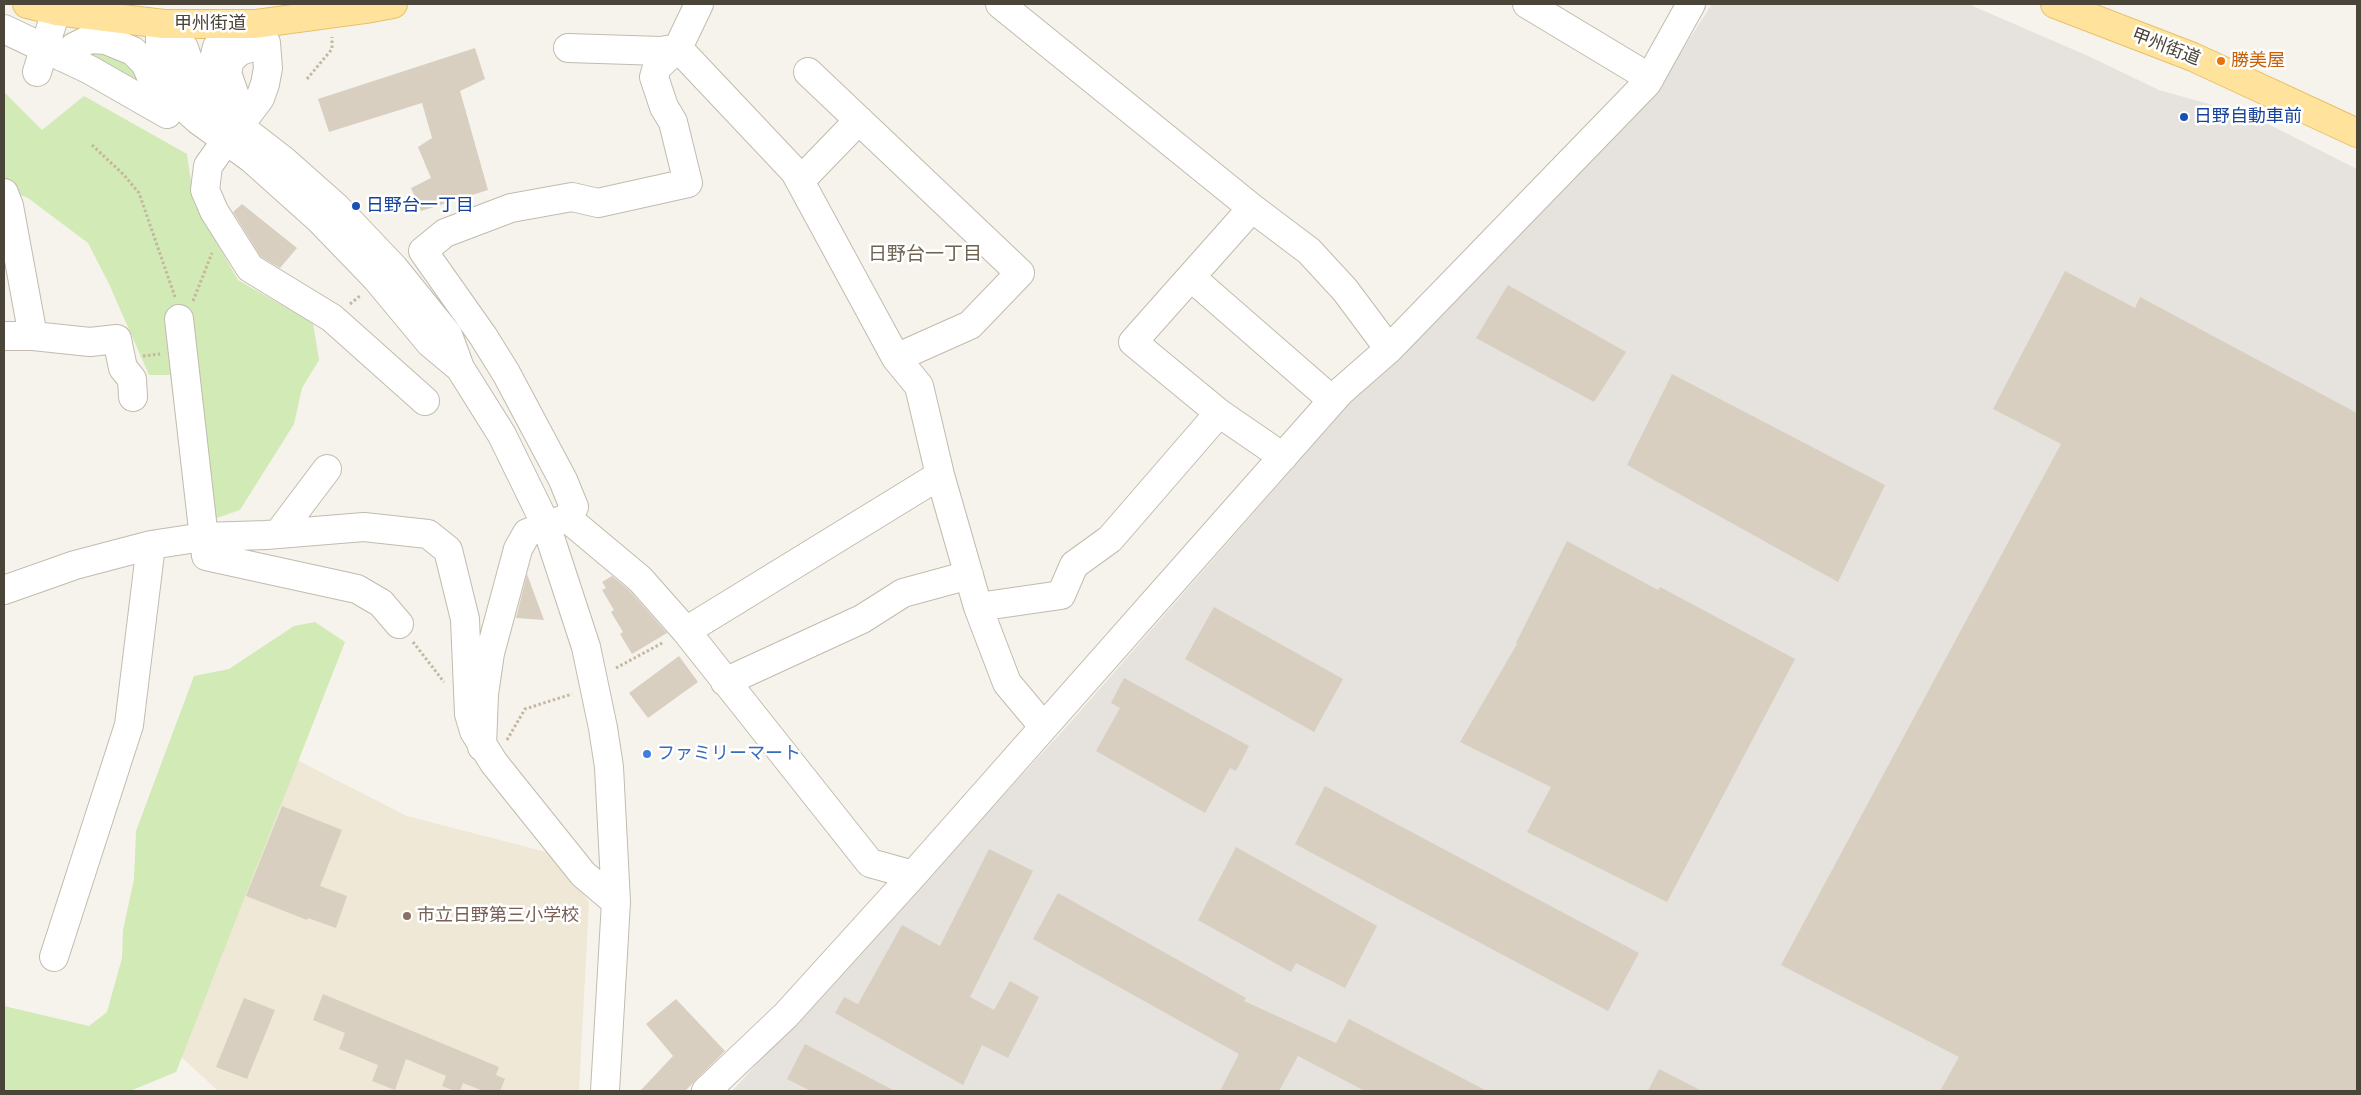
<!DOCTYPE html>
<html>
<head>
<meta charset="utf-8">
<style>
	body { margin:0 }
	#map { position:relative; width:2361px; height:1095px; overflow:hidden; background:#f6f3ec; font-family:"Alegreya Sans",sans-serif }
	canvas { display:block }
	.frame { position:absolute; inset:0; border:5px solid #4b4439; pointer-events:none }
</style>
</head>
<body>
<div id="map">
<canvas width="2361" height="1095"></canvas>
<div class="frame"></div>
</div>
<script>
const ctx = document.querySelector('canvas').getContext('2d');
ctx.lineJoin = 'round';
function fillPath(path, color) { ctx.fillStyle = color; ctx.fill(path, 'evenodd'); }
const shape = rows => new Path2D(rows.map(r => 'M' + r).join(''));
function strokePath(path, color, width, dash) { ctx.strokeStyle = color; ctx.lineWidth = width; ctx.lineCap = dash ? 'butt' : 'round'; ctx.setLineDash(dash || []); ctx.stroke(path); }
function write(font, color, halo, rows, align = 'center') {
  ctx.font = font + ' "Alegreya Sans","Noto Sans JP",sans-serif'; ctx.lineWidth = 5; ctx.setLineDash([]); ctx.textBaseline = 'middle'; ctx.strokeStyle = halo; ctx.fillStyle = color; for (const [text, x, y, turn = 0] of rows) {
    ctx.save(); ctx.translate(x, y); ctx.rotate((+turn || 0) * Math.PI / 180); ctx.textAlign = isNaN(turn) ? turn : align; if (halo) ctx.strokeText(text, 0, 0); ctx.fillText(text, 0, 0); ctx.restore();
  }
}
fillPath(shape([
	[1712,4,1968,4,2086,55,2159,90,2252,116,2357,169,2357,1091,732,1091,1068,725,1351,402,1655,92]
]), '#e6e2dd');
fillPath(shape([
	[295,759,407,816,554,854,589,902,579,1091,218,1091,177,1053]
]), '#efe8d6');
fillPath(shape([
	[90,46,127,55,152,97,74,56],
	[4,92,42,130,84,96,187,154,194,203,238,280,313,323,319,360,302,388,294,424,240,510,191,527,170,375,149,375,109,284,88,243,28,198,4,189],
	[315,622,345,642,176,1072,130,1091,4,1091,4,1006,89,1026,107,1012,122,958,123,930,134,879,136,831,194,676,229,669,294,626]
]), '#d2eab5');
fillPath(shape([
	[475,48,485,79,460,91,488,190,421,211,411,188,431,178,418,147,432,138,422,103,329,132,318,99],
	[242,204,297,248,280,268,261,257,233,212],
	[2065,271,2135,308,2140,297,2357,413,2357,1091,1940,1091,1959,1057,1781,965,2061,444,1993,409],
	[1508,285,1626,352,1594,402,1476,338],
	[1672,374,1885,485,1838,582,1627,465],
	[1567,541,1658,590,1660,587,1795,659,1667,902,1527,832,1551,787,1460,742,1517,644,1516,643],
	[527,574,544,620,516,618],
	[612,576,629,590,667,633,632,654,620,634,623,632,611,612,614,610,602,590,606,588,602,582],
	[1214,607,1343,679,1314,732,1185,659],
	[679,656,698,682,648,718,629,693],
	[1124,678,1249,746,1236,771,1230,768,1205,813,1096,751,1120,708,1111,703],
	[1325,786,1639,953,1608,1011,1295,844],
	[282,806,342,830,320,886,347,896,336,928,308,918,307,920,246,896],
	[1236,847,1377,926,1345,988,1296,963,1291,972,1198,920],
	[989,849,1033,871,970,997,994,1010,1010,981,1039,997,1008,1058,982,1045,963,1085,835,1013,844,997,858,1004,902,925,940,946],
	[1058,893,1246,998,1244,1001,1336,1043,1349,1019,1487,1091,1365,1091,1298,1056,1279,1091,1220,1091,1239,1054,1033,939],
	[323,994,499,1067,496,1075,505,1079,500,1091,483,1091,463,1083,460,1091,454,1091,442,1086,446,1076,406,1059,395,1090,372,1081,378,1065,339,1049,345,1033,313,1020],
	[244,998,275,1010,247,1079,216,1067],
	[676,999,725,1051,685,1091,640,1091,673,1056,646,1024],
	[805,1044,895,1091,811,1091,787,1079],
	[1659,1069,1702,1091,1648,1091]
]), '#d8cfc1');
const minor = shape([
	[1000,4,1252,208,1309,251,1345,290,1389,349],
	[1527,4,1650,78],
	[255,24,232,34,217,47,212,67,212,86,220,105,237,125,208,166,205,190,214,211,250,268,332,318,425,401],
	[4,29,90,70,167,114],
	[266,43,268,68,265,84,260,98,248,114,235,96,227,73,230,60,240,51,266,43],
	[568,48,661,51,678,48,795,172,896,358,919,386,940,475,978,607,1007,683,1043,726],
	[62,57,74,47,90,39,106,40,133,51,145,63,159,94],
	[37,72,56,11],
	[808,72,1020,273,970,325,896,358],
	[800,181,859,120],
	[4,193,9,206,33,336,4,336],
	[1252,208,1133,342,1219,413,1283,457],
	[1192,278,1332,400],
	[179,319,206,556,357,589,381,603,399,624],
	[33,336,90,342,117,339,123,368,132,379,133,397],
	[460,368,430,343,376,278,319,219,252,159,198,120,185,108,168,77,160,49,160,33,164,24,184,48,197,86,216,108,283,160,336,207,394,268,448,335,460,368,502,435,546,525,586,647,603,728,609,767,616,902,605,1091],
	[567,518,640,579,686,631,870,863,913,875],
	[278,534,327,469],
	[4,590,75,565,151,545,203,537,266,535,364,527,428,534,448,550,465,619,469,714,474,731,494,763,583,874,616,902],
	[978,607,1061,595,1074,565,1110,539,1219,413],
	[686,631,940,475],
	[725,682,862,619,903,593,969,575],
	[482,747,484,694,490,653,518,549,527,533,567,518,574,507,563,480,506,373,483,336,423,251,445,233,511,208,572,197,598,203,688,183,673,122,664,107,654,77,657,67,678,48,699,4],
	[54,957,129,725,151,545],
	[706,1091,786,1015,913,875,1340,392,1389,349,1647,83,1691,4]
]);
const major = shape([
	[27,4,56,11,164,24,255,24,366,9,393,4],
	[2055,4,2193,57,2357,133]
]);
strokePath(minor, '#c2bbae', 30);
strokePath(major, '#e6c16a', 30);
strokePath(shape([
	[307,79,332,49,332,37],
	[92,145,124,175,139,193,175,297],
	[193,301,212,253],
	[350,304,361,295],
	[143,356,160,354],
	[413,642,444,682],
	[616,668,664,642],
	[507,740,525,709,572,694]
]), '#c4b79f', 3, [2.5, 2.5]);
strokePath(minor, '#fff', 28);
strokePath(major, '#ffe39c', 28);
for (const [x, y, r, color] of [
	[2221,61,5,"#e8710a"],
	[2184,117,5,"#1a4fb4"],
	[356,206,5,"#1a4fb4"],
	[647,754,5,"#3f7fe0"],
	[407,916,5,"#8d6e63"]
]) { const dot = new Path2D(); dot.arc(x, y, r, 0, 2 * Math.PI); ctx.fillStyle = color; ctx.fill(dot); strokePath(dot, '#fff', 2); }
write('18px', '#4b4439', '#fff', [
	["甲州街道",210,24],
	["甲州街道",2166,47,21]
]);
write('18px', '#c56008', '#fff', [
	["勝美屋",2231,61]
], 'left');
write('18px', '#164399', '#fff', [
	["日野自動車前",2194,117],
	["日野台一丁目",366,206]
], 'left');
write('18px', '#366cbe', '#fff', [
	["ファミリーマート",657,754]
], 'left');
write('18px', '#785e54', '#fff', [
	["市立日野第三小学校",417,916]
], 'left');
write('19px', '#6e6250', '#fff', [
	["日野台一丁目",925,254]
]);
</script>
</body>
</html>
